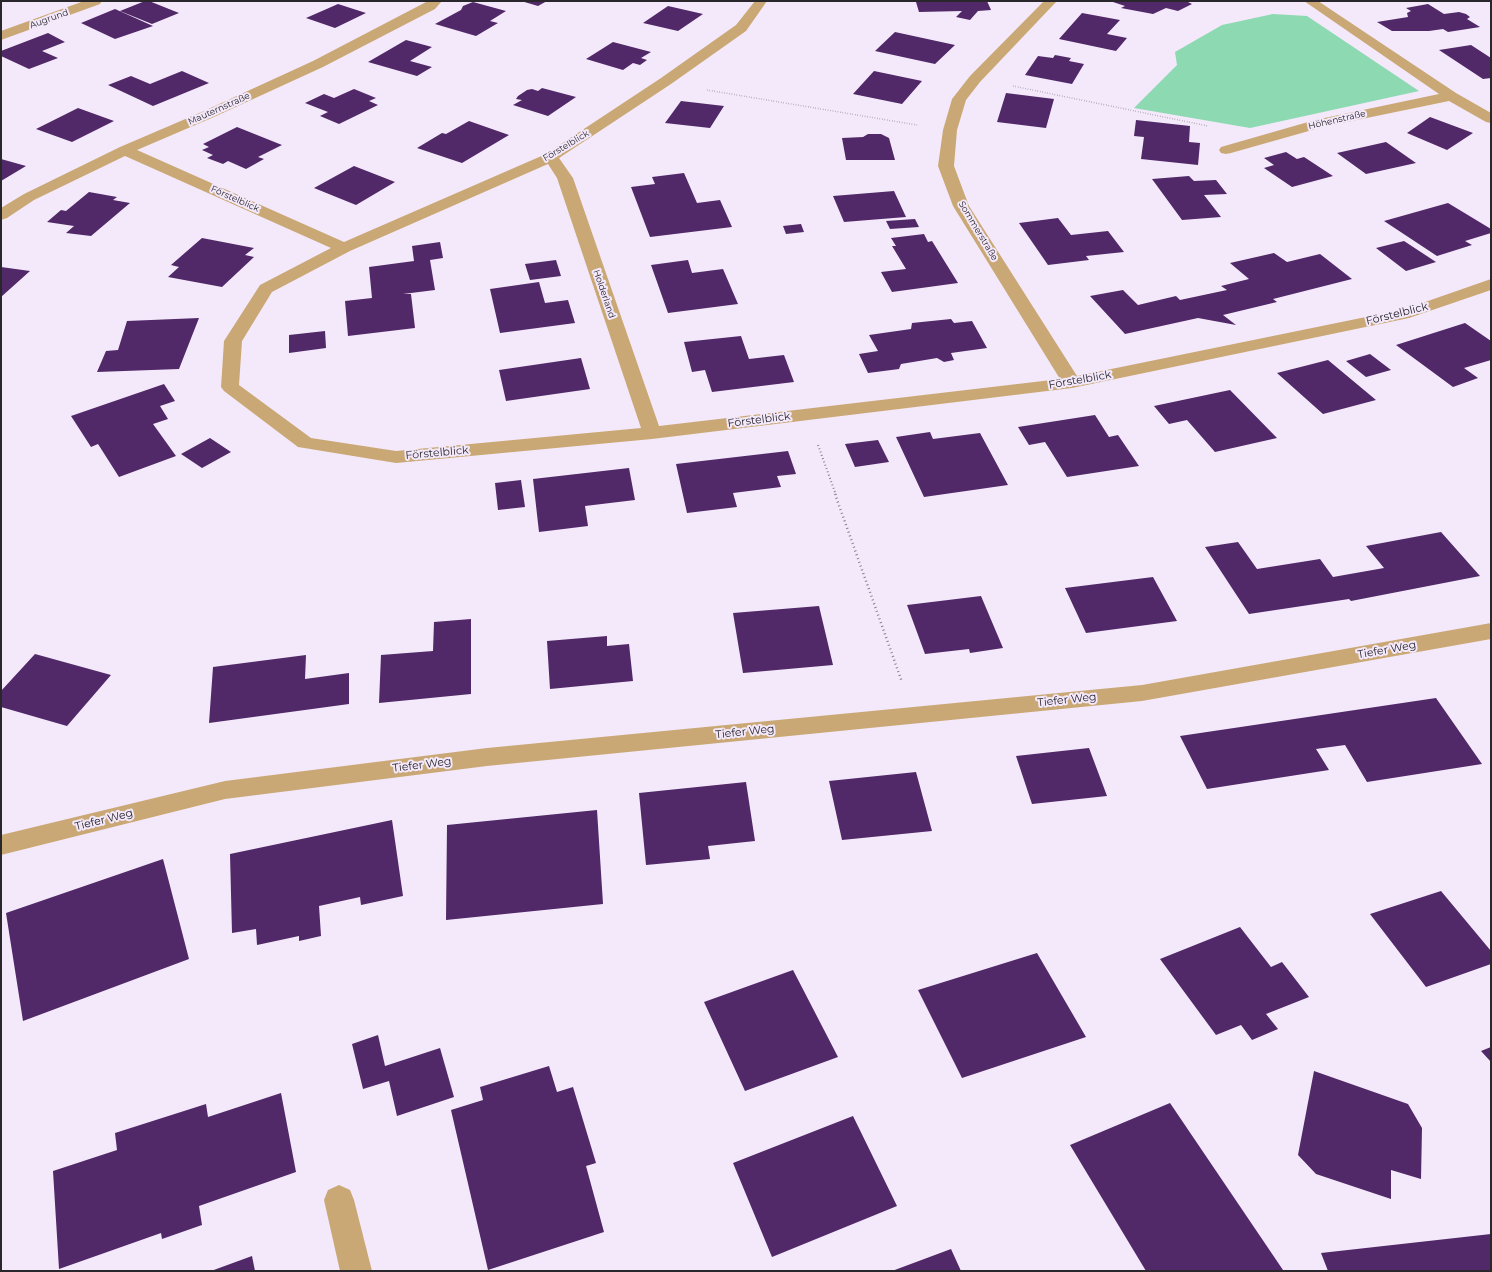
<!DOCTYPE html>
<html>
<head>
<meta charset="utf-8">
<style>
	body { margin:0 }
	#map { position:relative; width:1492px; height:1272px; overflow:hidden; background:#f3e9fa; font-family:Montserrat,sans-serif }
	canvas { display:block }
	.frame { position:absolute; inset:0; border:2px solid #29262c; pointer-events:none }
</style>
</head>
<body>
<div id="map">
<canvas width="1492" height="1272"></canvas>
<div class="frame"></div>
</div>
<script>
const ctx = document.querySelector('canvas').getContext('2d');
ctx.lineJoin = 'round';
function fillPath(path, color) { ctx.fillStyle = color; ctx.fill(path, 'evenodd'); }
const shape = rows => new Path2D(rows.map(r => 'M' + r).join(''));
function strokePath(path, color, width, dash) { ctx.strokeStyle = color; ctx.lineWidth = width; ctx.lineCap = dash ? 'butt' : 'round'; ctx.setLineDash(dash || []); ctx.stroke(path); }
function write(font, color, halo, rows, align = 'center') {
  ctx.font = font + ' Montserrat,sans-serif'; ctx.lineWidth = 4; ctx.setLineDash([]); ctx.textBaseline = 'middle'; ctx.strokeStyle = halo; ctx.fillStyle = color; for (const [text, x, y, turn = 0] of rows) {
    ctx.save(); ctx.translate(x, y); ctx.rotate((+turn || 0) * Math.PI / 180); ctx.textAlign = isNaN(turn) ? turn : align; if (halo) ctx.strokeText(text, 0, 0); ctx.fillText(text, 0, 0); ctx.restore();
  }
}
fillPath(shape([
	[1273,14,1307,16,1419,91,1250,128,1134,108,1177,65,1175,52,1222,25]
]), '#8dd9b2');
fillPath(shape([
	[145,1,149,1,179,13,152,24,120,11],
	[521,1,547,1,538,6],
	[987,1,991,10,978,11,970,20,956,17,962,11,919,12,916,2],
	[1110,1,1186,1,1192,4,1178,11,1166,8,1153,14,1121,8,1125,6],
	[473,2,506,11,490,21,498,23,476,36,435,24,461,10,463,6],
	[338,4,366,13,335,28,306,18],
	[1428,4,1444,14,1459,12,1466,14,1470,17,1467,19,1480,27,1448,32,1443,29,1429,31,1392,31,1377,22,1408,17,1407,13,1411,11,1406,8],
	[668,6,703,14,678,31,643,23],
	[115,9,153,26,115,39,81,23],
	[1082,13,1120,20,1107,34,1127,38,1116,51,1059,39],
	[895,32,955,45,935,64,875,51],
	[48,33,65,42,42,51,58,58,29,69,1,56,1,51],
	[406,40,432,47,410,61,432,67,417,76,368,62],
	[613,42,651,52,641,58,647,60,640,65,633,63,623,70,586,59],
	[1471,45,1491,58,1491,78,1483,79,1439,50],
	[1055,55,1071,58,1069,61,1084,64,1072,84,1025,75,1038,56,1053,58],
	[182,71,209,83,153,106,108,85,131,76,150,84],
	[874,71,922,81,902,104,853,94],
	[542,88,576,97,548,116,513,105,522,100,516,99,518,96,527,90,532,89,538,91],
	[354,89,376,98,369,101,378,105,339,124,320,116,328,112,305,103,324,94,334,98],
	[1006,93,1054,99,1046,128,997,122],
	[681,101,724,106,710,128,665,123],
	[78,108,114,121,72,142,36,129],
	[1430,117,1473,133,1447,150,1407,133],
	[1136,120,1190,126,1189,142,1200,143,1198,165,1141,159,1144,137,1134,136],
	[469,121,509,135,462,163,417,148,442,133,446,134],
	[237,127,282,145,258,157,264,159,246,169,228,161,223,164,207,158,213,155,202,150,209,147,203,144],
	[868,134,881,134,889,138,895,160,846,160,842,138,863,137],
	[1386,142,1416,163,1366,174,1337,153],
	[1286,152,1297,159,1304,157,1333,176,1292,187,1264,168,1274,165,1264,158],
	[1,159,26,166,1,181],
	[354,166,395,182,356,205,314,188],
	[684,173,697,203,720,200,732,227,650,237,631,187,655,184,652,177],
	[1189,176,1194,181,1216,180,1227,194,1204,195,1221,217,1182,220,1152,179],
	[894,191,906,217,844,222,833,196],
	[89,192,117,197,113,200,130,203,91,236,66,233,74,226,47,222,61,210,66,211],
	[1448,203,1491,229,1491,233,1465,241,1472,245,1437,256,1384,221],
	[1058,218,1071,235,1108,231,1124,252,1086,256,1089,260,1048,265,1019,223],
	[915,219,919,227,890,229,886,221],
	[801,224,804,232,786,234,783,226],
	[924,234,928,242,932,241,958,283,892,292,881,272,906,269,892,246,896,246,891,238],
	[202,238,254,248,245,255,254,257,222,287,168,277,179,267,171,265],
	[1404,241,1436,262,1406,271,1376,248],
	[440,242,443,258,430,260,435,290,403,294,411,294,415,328,348,336,345,301,372,298,369,267,414,261,412,246],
	[1274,253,1287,262,1320,254,1352,279,1273,299,1277,302,1223,315,1236,325,1198,318,1125,334,1090,296,1123,290,1138,305,1176,296,1180,300,1227,290,1221,286,1249,279,1230,263],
	[556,260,561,276,530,280,525,264],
	[688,260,692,273,723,269,738,304,668,313,651,265],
	[1,267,30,271,1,297],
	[539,282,545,303,568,300,575,323,500,333,490,289],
	[199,318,179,369,97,372,106,351,118,350,127,321],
	[951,319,954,323,972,321,987,348,951,353,954,360,944,362,937,358,901,364,899,369,868,373,859,354,878,351,869,335,911,329,912,323],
	[1465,323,1491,341,1491,360,1464,368,1478,378,1453,387,1396,345],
	[325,331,326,348,289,353,289,335],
	[741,336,749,359,784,355,794,382,712,392,705,370,692,372,684,342],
	[1370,354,1391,370,1366,377,1346,361],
	[581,358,590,389,506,401,499,370],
	[1328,360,1376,400,1323,414,1277,373],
	[164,384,175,401,160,406,168,419,153,424,176,456,119,477,98,444,91,447,71,416],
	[1230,390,1277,438,1215,452,1187,420,1169,424,1154,406],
	[1095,415,1109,437,1118,435,1139,466,1067,477,1045,442,1029,445,1018,427],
	[930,432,933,439,980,433,1008,485,924,497,896,437],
	[210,438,231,452,202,468,181,454],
	[878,440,889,462,855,467,845,444],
	[788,451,796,474,777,476,781,487,733,493,737,507,687,513,676,464],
	[629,468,635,500,585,506,588,526,539,532,533,479],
	[521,480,525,507,498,510,495,483],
	[1441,532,1480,576,1351,601,1349,599,1249,614,1205,547,1238,542,1257,569,1320,559,1333,577,1384,568,1366,546],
	[1153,577,1177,621,1086,633,1065,588],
	[981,596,1003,648,970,653,969,649,925,654,907,605],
	[819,606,833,665,743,673,733,613],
	[471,619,471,694,379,703,381,655,433,651,434,622],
	[607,636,607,646,629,644,633,681,550,689,547,641],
	[35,654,111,675,67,726,1,707,1,691],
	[306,655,305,679,349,673,349,704,209,723,213,667],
	[1436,698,1482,764,1367,782,1345,745,1316,749,1329,770,1207,789,1180,736],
	[1089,748,1107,796,1032,804,1016,756],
	[916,772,932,831,842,840,829,781],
	[746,782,755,841,708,846,710,859,646,865,639,793],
	[597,810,603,904,446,920,447,825],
	[392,820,403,896,361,905,360,897,319,906,321,936,299,941,299,936,257,945,256,929,232,933,230,854],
	[163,859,189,959,23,1021,6,913],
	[1441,891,1491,951,1491,964,1426,987,1370,914],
	[1240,927,1271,967,1282,962,1309,997,1266,1014,1278,1029,1252,1040,1241,1025,1216,1035,1160,959],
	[1037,953,1086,1037,962,1078,918,990],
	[793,970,838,1057,745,1091,704,1002],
	[378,1035,385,1066,440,1048,454,1097,397,1116,389,1081,363,1089,352,1044],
	[1491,1047,1491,1062,1481,1051],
	[549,1066,557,1092,573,1087,596,1163,586,1166,604,1232,488,1270,451,1110,483,1100,480,1087],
	[1314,1071,1408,1104,1422,1128,1421,1179,1391,1170,1391,1199,1316,1174,1298,1155],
	[281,1093,296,1172,199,1206,202,1225,162,1239,161,1233,59,1269,53,1171,117,1150,115,1133,206,1104,208,1117],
	[1170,1103,1283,1270,1146,1271,1070,1145],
	[853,1116,897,1206,772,1257,733,1163],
	[1491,1234,1491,1271,1328,1271,1321,1253],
	[951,1249,961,1271,892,1271],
	[252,1256,255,1271,211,1271]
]), '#512868');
strokePath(shape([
	[1013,86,1208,126],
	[707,90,917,125]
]), '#89838e', 1.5, [0.5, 2]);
strokePath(shape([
	[818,445,836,495]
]), '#89838e', 2, [1, 2.5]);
strokePath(shape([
	[835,494,902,682]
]), '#89838e', 2.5, [1, 3]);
fillPath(shape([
	[339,1185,350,1190,354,1200,372,1271,340,1271,324,1200,328,1190,339,1185]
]), '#caa876');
fillPath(shape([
	[84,1,102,1,100,4,1,40,1,31,84,1],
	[428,1,442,1,435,9,323,67,214,117,137,150,344,242,546,154,661,78,736,25,755,1,767,1,746,31,671,84,559,158,573,178,659,426,1060,379,953,206,938,166,943,130,952,99,970,76,1044,1,1057,1,980,82,966,100,957,130,954,166,969,206,1077,376,1405,309,1491,279,1491,290,1409,318,1072,388,652,439,396,463,298,447,224,391,221,387,224,341,260,285,331,248,125,156,34,200,7,218,1,220,1,208,24,194,120,147,204,111,313,61,428,1],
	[548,164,557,178,641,428,396,451,311,438,239,385,242,341,272,292,350,251,548,164],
	[1304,1,1318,1,1456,93,1491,113,1491,123,1486,122,1449,101,1323,127,1231,153,1226,154,1221,153,1219,150,1221,147,1315,120,1439,94,1304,1],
	[1491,623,1491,639,1142,701,487,766,225,799,1,855,1,835,225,781,487,748,1142,685,1491,623]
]), '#caa876');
write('9px', '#29262c', '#f3e9fa', [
	["Augrund",49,19,-20],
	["Mauternstraße",219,109,-24],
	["Höhenstraße",1337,120,-13],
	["Förstelblick",566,146,-31],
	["Förstelblick",235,199,24],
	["Sommerstraße",978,231,59],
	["Holderland",604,294,71]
]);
write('11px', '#29262c', '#f3e9fa', [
	["Förstelblick",1397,314,-14],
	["Förstelblick",1080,380,-10],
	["Förstelblick",759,420,-7],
	["Förstelblick",437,453,-5],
	["Tiefer Weg",1387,650,-10],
	["Tiefer Weg",1067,700,-6],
	["Tiefer Weg",745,732,-6],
	["Tiefer Weg",422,765,-7],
	["Tiefer Weg",104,820,-14]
]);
</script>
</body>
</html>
